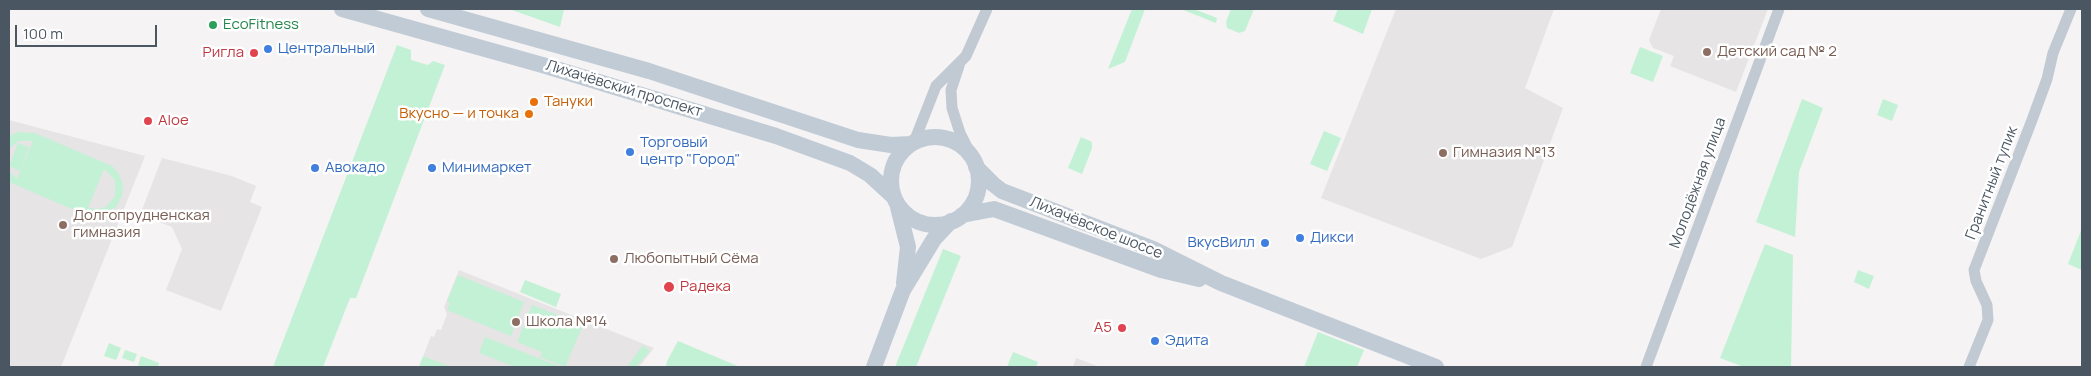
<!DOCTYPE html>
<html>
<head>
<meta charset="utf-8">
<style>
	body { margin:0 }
	#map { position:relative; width:2091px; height:376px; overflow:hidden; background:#f5f3f3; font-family:Manrope,sans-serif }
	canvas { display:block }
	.frame { position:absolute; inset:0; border:10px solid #4a5661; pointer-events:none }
	.scale { position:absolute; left:15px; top:25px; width:142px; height:22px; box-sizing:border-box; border:2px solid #4a5661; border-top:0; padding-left:6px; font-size:15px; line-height:18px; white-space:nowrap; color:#4a5661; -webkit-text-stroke:4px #fff; paint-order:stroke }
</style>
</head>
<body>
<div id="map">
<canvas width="2091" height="376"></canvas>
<div class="frame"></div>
<div class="scale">100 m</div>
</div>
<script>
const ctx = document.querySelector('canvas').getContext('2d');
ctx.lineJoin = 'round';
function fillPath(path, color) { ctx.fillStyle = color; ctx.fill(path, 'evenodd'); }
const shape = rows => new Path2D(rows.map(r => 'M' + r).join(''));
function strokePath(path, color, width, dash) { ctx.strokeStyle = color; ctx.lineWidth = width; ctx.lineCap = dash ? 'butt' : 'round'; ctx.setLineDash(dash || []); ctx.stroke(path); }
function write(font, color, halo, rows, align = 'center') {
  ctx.font = font + ' Manrope,sans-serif'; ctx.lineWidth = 5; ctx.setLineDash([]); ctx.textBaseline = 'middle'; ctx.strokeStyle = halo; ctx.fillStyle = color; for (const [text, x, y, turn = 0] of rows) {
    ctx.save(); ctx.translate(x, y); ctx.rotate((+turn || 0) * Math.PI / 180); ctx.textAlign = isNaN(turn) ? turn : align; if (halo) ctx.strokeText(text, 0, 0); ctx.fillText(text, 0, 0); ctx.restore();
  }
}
fillPath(shape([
	[1396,9,1554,9,1525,88,1563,108,1512,247,1481,259,1321,198],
	[1661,9,1768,9,1736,92,1670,66,1674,56,1653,48,1649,40],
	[9,120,145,156,61,367,9,367],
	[162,158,232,176,256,186,250,202,262,207,221,311,166,290,182,249,172,227,140,215],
	[459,270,654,348,639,367,419,367,431,336,434,337,437,329,441,330,447,314,444,307],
	[1076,358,1100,367,1073,367]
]), '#e6e4e5');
fillPath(shape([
	[509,9,564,9,560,27],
	[1132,9,1145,9,1125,62,1108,69],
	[1181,9,1194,9,1217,18,1216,23],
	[1231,9,1254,9,1245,31,1239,33,1227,28,1226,22],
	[1338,9,1372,9,1363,34,1333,21],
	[397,45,411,50,411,60,428,65,433,61,445,65,361,285,356,298,350,298,323,367,273,367],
	[1640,47,1663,56,1653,82,1630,73],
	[1802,99,1823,108,1799,172,1795,237,1756,222],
	[1883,99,1898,105,1892,121,1877,115],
	[1324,131,1341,138,1327,171,1310,164],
	[18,132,35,133,112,166,119,174,123,185,122,196,116,207,101,216,88,216,9,182,9,171,17,179,33,141,18,141,9,149,9,136],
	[104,169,115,180,115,196,106,207,97,209,88,208],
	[1081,137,1092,142,1092,148,1082,174,1068,168],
	[18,143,29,147,20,171,9,166],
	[2082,228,2082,270,2068,264],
	[1765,244,1793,255,1791,367,1744,367,1720,358],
	[943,249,961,256,916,367,895,367],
	[1858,270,1874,276,1869,289,1854,282],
	[458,275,524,302,511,336,447,310,450,303,447,301],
	[525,280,561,294,556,307,520,292],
	[532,305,583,325,565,367,540,357,542,352,517,342],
	[1318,332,1364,350,1357,367,1304,367],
	[485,337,561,367,515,367,479,353],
	[678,341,740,367,666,367,667,361],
	[109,343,121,348,116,360,104,356],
	[643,345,650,351,636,367,627,367],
	[125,350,137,354,134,362,122,358],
	[1013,352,1038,362,1036,367,1007,367],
	[141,356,159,363,158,367,143,367,138,365],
	[423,356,451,367,419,367]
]), '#c3f1d5');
strokePath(shape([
	[959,66,951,90,952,108,960,133,971,155],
	[914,142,936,86,966,56,987,9],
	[1646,367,1779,9],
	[1969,367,1988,320,1987,305,1976,281,1974,270,2032,120,2047,79,2053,53,2071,9]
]), '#c1cad2', 11);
strokePath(shape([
	[342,9,546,66,776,136,850,163,870,175,894,197],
	[428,9,649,71,858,140,891,145,910,144],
	'891 181a44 44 0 1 1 88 0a44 44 0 1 1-88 0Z',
	[976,167,993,184,1002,191,1153,249,1221,283,1436,367],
	[898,207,908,247,904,283],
	[962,215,994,209,1161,270,1199,279],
	[874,367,903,290,934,239,951,221]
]), '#c1cbd6', 16);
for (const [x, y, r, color] of [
	[213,25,5,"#2e9e5b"],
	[268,49,5,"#3f7fe0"],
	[1707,52,5,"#8d6e63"],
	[254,53,5,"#e0444e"],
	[534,102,5,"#e8710a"],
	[529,114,5,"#e8710a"],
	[148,121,5,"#e0444e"],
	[630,152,5,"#3f7fe0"],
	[1443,153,5,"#8d6e63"],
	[315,168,5,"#3f7fe0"],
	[432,168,5,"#3f7fe0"],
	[63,225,5,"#8d6e63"],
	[1300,238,5,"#3f7fe0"],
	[1265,243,5,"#3f7fe0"],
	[614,259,5,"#8d6e63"],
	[669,287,6,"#e0444e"],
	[516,322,5,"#8d6e63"],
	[1122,328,5,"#e0444e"],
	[1155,341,5,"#3f7fe0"]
]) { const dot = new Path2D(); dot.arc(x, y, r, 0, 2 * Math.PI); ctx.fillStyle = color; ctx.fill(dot); strokePath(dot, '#fff', 2); }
write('15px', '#27864d', '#fff', [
	["EcoFitness",223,25]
], 'left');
write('15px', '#366cbe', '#fff', [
	["Центральный",278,49],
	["Торговый",640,143],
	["центр \"Город\"",640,160],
	["Авокадо",325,168],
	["Минимаркет",442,168],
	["Дикси",1310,238],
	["ВкусВилл",1255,243,"right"],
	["Эдита",1165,341]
], 'left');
write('15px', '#785e54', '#fff', [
	["Детский сад № 2",1717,52],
	["Гимназия №13",1453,153],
	["Долгопрудненская",73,216],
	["гимназия",73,233],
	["Любопытный Сёма",624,259],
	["Школа №14",526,322]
], 'left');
write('15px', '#be3a42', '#fff', [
	["Ригла",244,53],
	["Aloe",158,121,"left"],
	["Радека",680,287,"left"],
	["А5",1112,328]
], 'right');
write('15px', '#4a5661', '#fff', [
	["Лихачёвский проспект",624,89,17],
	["Молодёжная улица",1698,183,-70],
	["Гранитный тупик",1992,183,-69],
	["Лихачёвское шоссе",1096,228,22]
]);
write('15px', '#c56008', '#fff', [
	["Тануки",544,102],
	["Вкусно — и точка",519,114,"right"]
], 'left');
</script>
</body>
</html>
